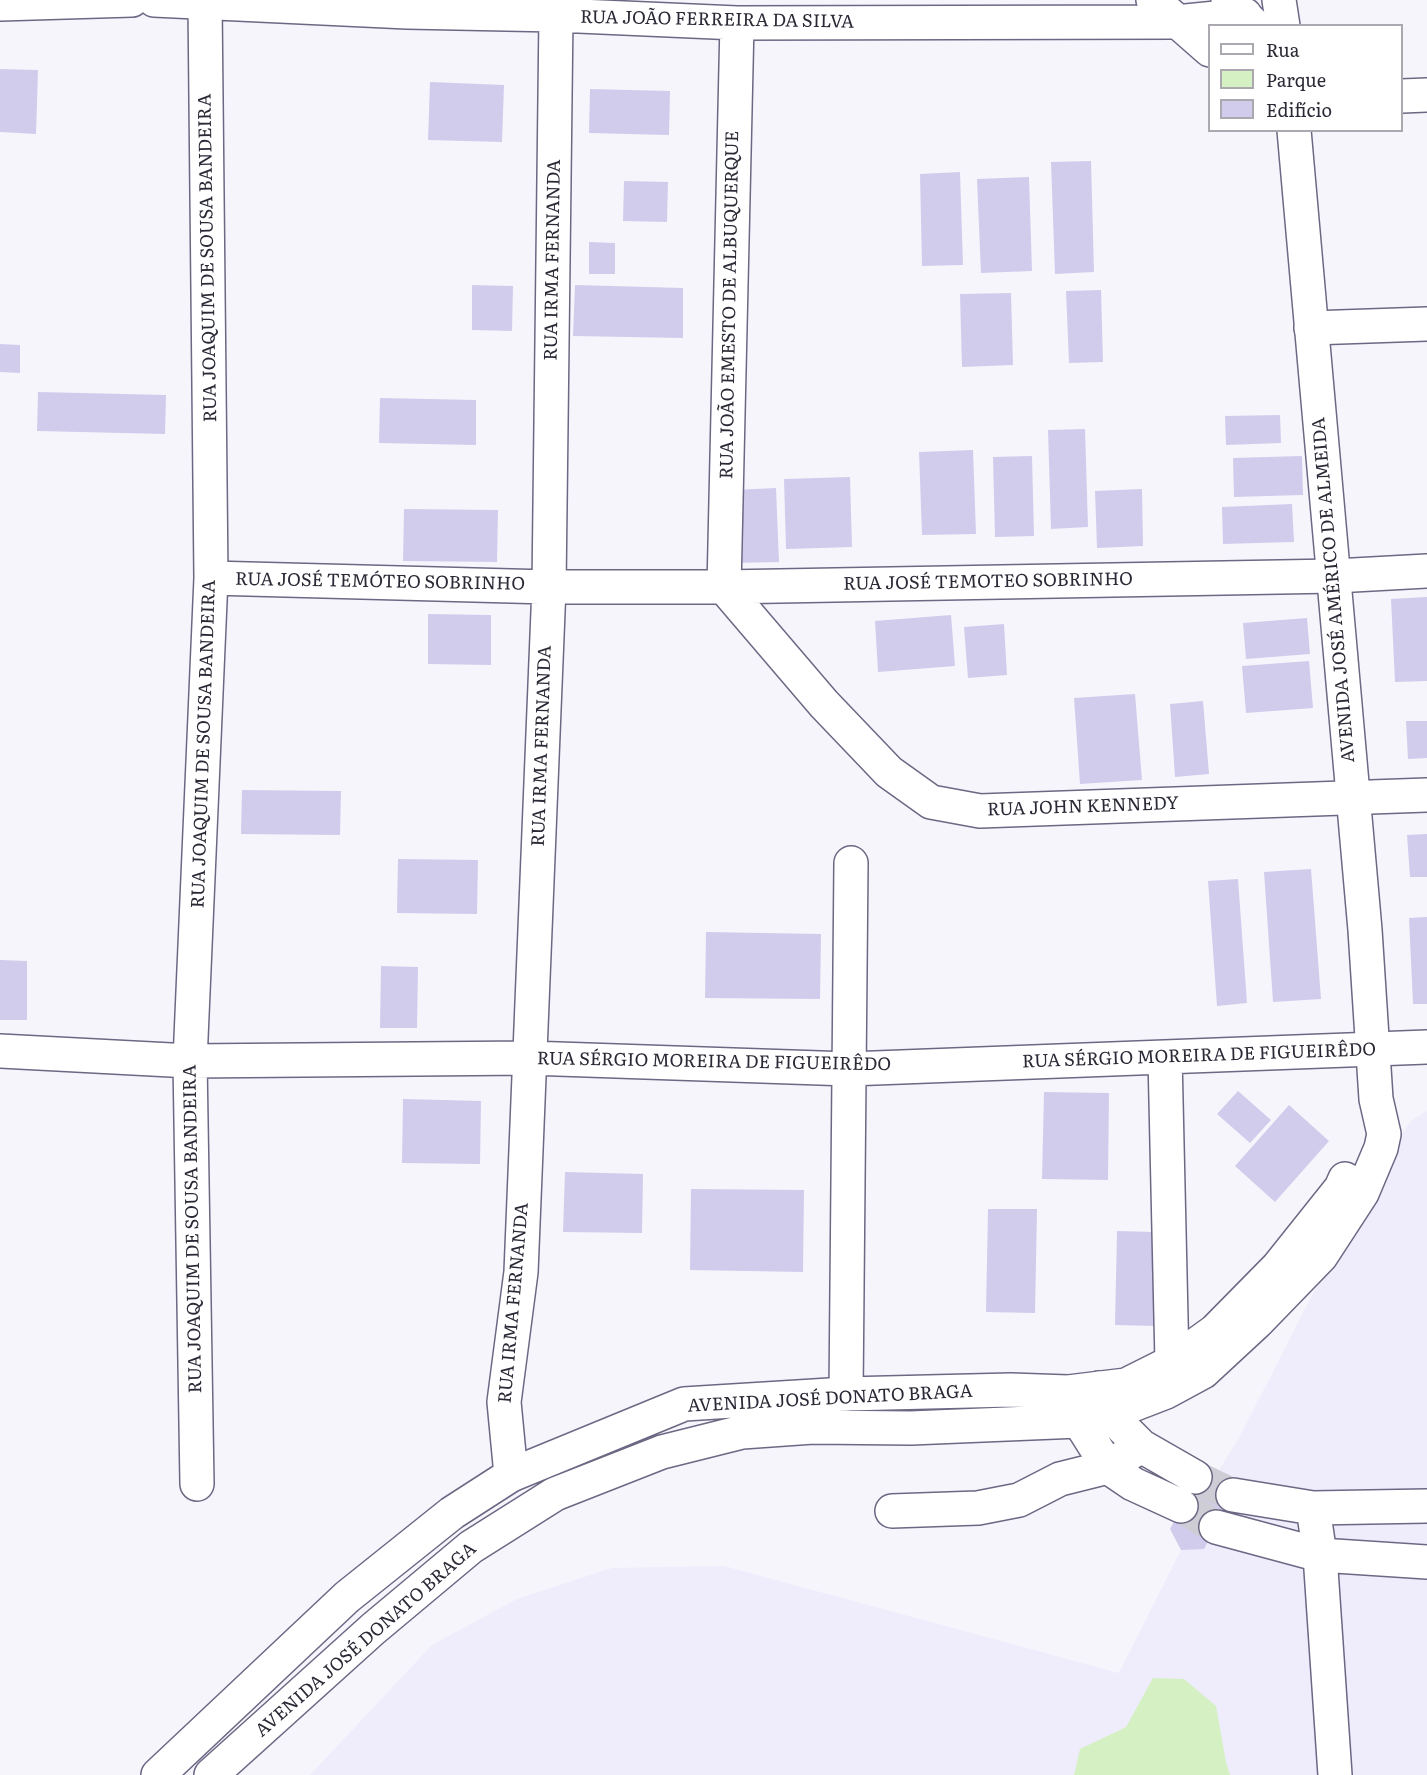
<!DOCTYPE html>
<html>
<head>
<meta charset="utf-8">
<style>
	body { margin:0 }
	#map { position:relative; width:1427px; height:1775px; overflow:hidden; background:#f6f5fc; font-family:Literata,serif }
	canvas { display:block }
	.legend { position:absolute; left:1208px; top:24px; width:195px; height:108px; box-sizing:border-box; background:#fff; border:2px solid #aba9af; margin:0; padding:8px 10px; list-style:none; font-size:18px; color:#2c2936 }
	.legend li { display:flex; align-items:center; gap:12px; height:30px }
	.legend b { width:30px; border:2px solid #aba9af }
</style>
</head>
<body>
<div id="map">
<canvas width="1427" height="1775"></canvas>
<ul class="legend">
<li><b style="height:8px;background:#fff"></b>Rua</li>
<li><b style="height:16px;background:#d5f1c3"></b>Parque</li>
<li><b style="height:16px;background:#d1ccec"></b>Edifício</li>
</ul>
</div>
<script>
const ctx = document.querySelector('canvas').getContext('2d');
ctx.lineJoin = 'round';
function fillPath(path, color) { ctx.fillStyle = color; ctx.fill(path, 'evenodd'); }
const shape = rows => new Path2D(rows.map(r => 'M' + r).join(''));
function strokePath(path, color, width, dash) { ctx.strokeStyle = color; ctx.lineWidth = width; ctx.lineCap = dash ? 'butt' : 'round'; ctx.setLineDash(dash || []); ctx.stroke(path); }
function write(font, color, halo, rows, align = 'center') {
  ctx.font = font + ' Literata,serif'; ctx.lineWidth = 5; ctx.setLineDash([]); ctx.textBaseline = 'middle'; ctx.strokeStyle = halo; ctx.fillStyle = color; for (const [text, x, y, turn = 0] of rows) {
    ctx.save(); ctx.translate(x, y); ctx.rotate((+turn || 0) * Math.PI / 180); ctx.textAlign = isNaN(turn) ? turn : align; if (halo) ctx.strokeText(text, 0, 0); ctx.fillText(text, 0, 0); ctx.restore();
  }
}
fillPath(shape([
	[1427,1111,1427,1775,310,1775,432,1645,517,1599,612,1568,724,1566,1119,1673,1198,1516,1217,1473,1238,1440,1367,1188,1411,1121]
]), '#efecfc');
fillPath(shape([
	[1153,1678,1184,1679,1216,1706,1226,1762,1230,1775,1074,1775,1080,1749,1126,1727]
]), '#d5f1c3');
fillPath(shape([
	[0,69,38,70,36,134,0,132],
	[430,82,504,85,502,142,428,140],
	[590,89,670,91,669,135,589,133],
	[1091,161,1094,272,1055,274,1051,162],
	[960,172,963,265,922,266,920,174],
	[1029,177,1032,271,981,273,977,179],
	[624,181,668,182,667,222,623,221],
	[589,242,615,243,615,274,589,274],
	[472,285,513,286,512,331,472,330],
	[575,285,683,288,683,338,573,336],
	[1101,290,1103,362,1069,363,1066,291],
	[1011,293,1013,365,962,367,960,294],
	[0,344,20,345,20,373,0,372],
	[38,392,166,395,165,434,37,431],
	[380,398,476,400,476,445,379,443],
	[1280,415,1281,443,1226,445,1225,416],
	[1085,429,1088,527,1051,529,1048,430],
	[973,450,976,534,922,535,919,452],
	[1032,456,1034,536,995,537,993,457],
	[1302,456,1303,495,1234,497,1233,458],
	[850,477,852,547,786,549,784,479],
	[776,488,779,562,735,563,733,490],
	[1142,489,1143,546,1097,548,1095,491],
	[1292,504,1294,542,1223,544,1222,507],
	[404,509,498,510,497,562,403,561],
	[1427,597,1427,681,1395,682,1391,599],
	[428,614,491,615,491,665,428,664],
	[951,615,955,666,878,672,875,621],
	[1307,618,1310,654,1246,659,1243,623],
	[1004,624,1007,675,968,678,964,627],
	[1309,661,1313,708,1246,713,1242,666],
	[1135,694,1142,780,1080,784,1074,698],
	[1203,701,1209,774,1175,777,1170,704],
	[1406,721,1427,721,1427,758,1408,759],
	[242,790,341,791,340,835,241,834],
	[1427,834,1427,877,1410,877,1407,835],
	[398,859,478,860,477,914,397,913],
	[1311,869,1321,999,1273,1002,1264,872],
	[1238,879,1247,1003,1217,1006,1208,881],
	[1427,917,1427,1004,1413,1004,1409,918],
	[706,932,821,934,820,999,705,998],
	[0,960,27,961,27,1020,0,1020],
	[381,966,418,967,417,1028,380,1028],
	[1238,1091,1271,1120,1250,1143,1217,1114],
	[1044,1092,1109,1093,1108,1180,1042,1179],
	[403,1099,481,1101,480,1164,402,1163],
	[1289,1105,1329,1141,1275,1202,1235,1166],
	[565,1172,643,1174,642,1233,563,1232],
	[691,1189,804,1190,803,1272,690,1270],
	[988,1209,1037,1209,1035,1313,986,1312],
	[1117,1231,1155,1232,1154,1326,1115,1325],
	[1199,1473,1217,1473,1235,1489,1204,1549,1181,1550,1170,1529]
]), '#d1ccec');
strokePath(shape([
	[1195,1477,1233,1495],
	[1181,1506,1216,1527]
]), '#ceccd4', 33, [33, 16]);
const minor = shape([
	[154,0,407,12,556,15,737,23,1176,22,1245,15],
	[1279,0,1283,26],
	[0,4,132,0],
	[737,23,724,587,824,704,889,772,931,802,980,811,1427,795],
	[1402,96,1427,95],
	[1311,328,1427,324],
	[211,578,549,587,724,587,1335,576,1427,571],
	[0,1051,190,1061,529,1058,849,1069,1427,1047],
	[1165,1057,1172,1362],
	[1099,1388,1109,1414,1141,1446,1195,1477],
	[846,1394,851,863],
	[1070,1397,1079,1421,1108,1467,1133,1484,1181,1506],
	[511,1475,504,1402,521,1272,549,587,556,15],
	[197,1484,190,1061,211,578,205,3],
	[1233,1495,1313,1508,1427,1506],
	[1313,1508,1320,1555,1335,1775],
	[892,1511,978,1508,1019,1500,1060,1479,1108,1467,1141,1446],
	[1216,1527,1320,1555,1427,1562]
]);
const major = shape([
	[1153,0,1210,50],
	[1228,0,1255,26],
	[158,1775,347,1597,452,1513,511,1475,684,1404,846,1394,1011,1390,1068,1392,1126,1385,1172,1362,1215,1331,1278,1267,1341,1188,1345,1179],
	[211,1775,373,1629,471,1547,555,1494,662,1452,742,1432,813,1427,911,1428,1079,1421,1109,1414,1166,1392,1203,1372,1257,1322,1321,1256,1362,1193,1381,1148,1384,1134,1376,1099,1365,930,1294,130]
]);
strokePath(minor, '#6d6784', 36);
strokePath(major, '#6d6784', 36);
strokePath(minor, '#fff', 33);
strokePath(major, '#fff', 33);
write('18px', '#2c2936', '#fff', [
	["RUA JOÃO FERREIRA DA SILVA",717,20,1],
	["RUA JOAQUIM DE SOUSA BANDEIRA",208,258,-91],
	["RUA IRMA FERNANDA",553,260,-89],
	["RUA JOÃO EMESTO DE ALBUQUERQUE",730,305,-89],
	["RUA JOSÉ TEMÓTEO SOBRINHO",380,582,1],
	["RUA JOSÉ TEMOTEO SOBRINHO",988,582,-1],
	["AVENIDA JOSÉ AMÉRICO DE ALMEIDA",1334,590,-95],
	["RUA JOAQUIM DE SOUSA BANDEIRA",204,744,-88],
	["RUA IRMA FERNANDA",542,746,-88],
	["RUA JOHN KENNEDY",1083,807,-2],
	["RUA SÉRGIO MOREIRA DE FIGUEIRÊDO",1199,1056,-2],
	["RUA SÉRGIO MOREIRA DE FIGUEIRÊDO",714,1062,1],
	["RUA JOAQUIM DE SOUSA BANDEIRA",193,1229,-91],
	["RUA IRMA FERNANDA",514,1303,-85],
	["AVENIDA JOSÉ DONATO BRAGA",830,1399,-3],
	["AVENIDA JOSÉ DONATO BRAGA",366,1640,-41]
]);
</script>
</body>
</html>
